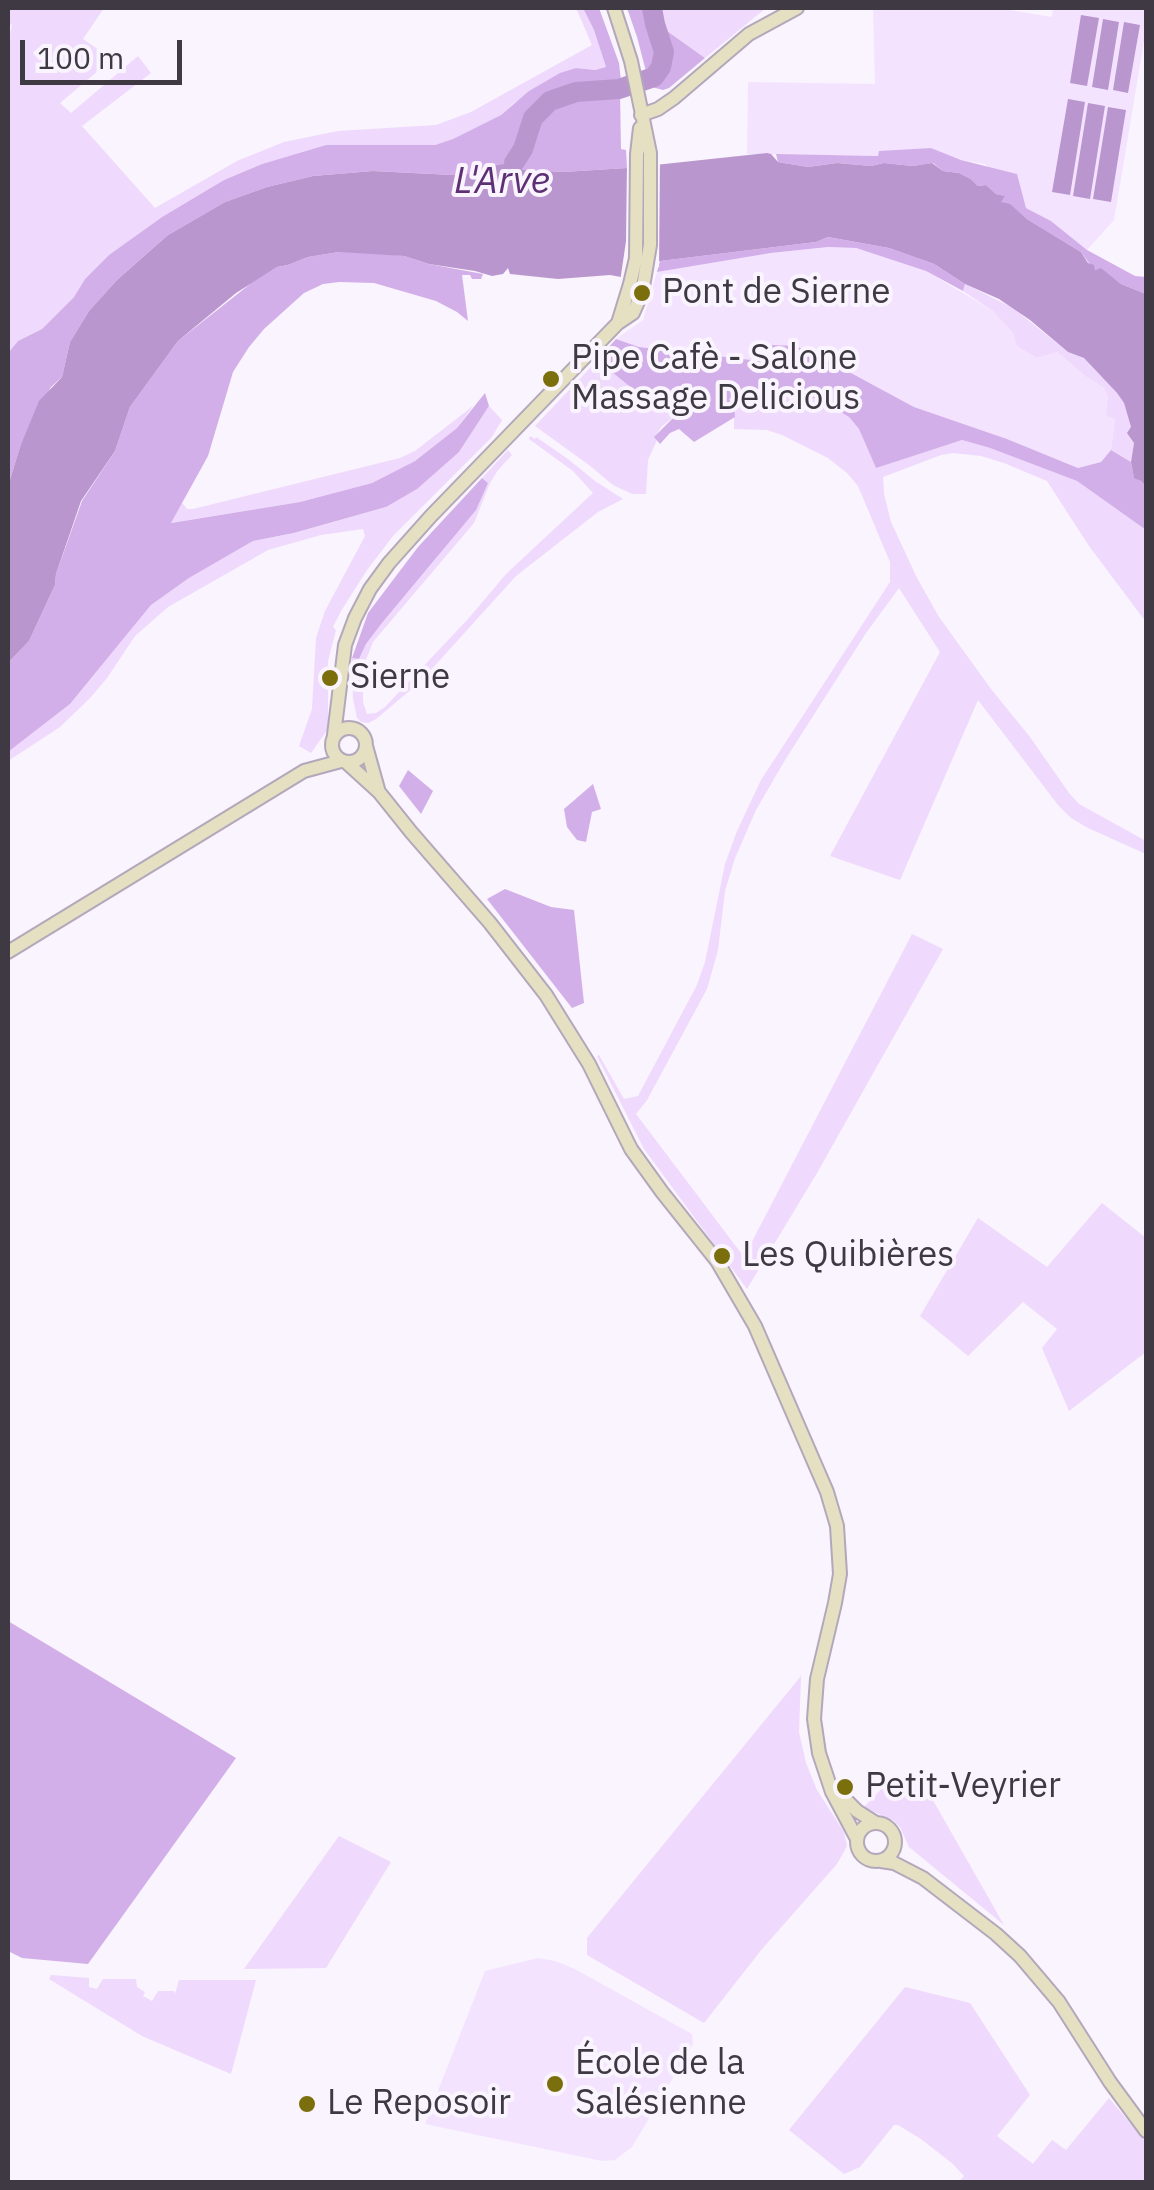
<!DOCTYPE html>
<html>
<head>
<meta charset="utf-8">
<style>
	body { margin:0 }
	#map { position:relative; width:1154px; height:2190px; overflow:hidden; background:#f9f4fd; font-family:"IBM Plex Sans",sans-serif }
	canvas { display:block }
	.frame { position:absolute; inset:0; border:10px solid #3e3942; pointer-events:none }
	.scale { position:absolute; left:20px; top:40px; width:162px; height:45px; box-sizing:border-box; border:5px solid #3e3942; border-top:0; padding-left:12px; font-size:30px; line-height:35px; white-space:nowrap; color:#3e3942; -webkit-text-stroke:8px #f9f4fd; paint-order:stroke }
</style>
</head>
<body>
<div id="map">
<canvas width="1154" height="2190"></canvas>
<div class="frame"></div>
<div class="scale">100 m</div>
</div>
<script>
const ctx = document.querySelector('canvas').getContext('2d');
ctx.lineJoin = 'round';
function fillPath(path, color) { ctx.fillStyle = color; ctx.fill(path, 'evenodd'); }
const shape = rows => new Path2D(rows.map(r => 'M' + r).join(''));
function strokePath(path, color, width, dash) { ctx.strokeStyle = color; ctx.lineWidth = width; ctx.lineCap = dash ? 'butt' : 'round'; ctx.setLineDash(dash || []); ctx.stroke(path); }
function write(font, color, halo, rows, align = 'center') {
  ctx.font = font + ' "IBM Plex Sans",sans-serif'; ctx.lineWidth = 8; ctx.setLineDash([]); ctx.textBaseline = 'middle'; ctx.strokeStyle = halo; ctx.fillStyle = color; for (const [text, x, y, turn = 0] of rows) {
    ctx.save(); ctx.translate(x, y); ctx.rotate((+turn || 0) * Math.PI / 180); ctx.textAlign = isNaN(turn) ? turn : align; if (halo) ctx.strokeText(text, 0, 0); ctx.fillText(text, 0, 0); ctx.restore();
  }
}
fillPath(shape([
	[873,8,998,8,1052,17,1053,8,1146,8,1146,29,1114,220,1087,250,1051,221,1026,208,985,164,961,160,931,148,879,152,878,156,747,154,748,82,875,84],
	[828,247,856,248,926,271,993,311,1013,333,1018,346,1037,358,1057,352,1085,376,1104,388,1115,419,1111,450,1101,462,1078,468,1007,439,914,407,814,353,770,362,639,347,616,339,643,320,657,272,771,253],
	[538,1958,555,1961,575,1969,692,2034,693,2044,632,2147,615,2160,602,2161,425,2124,485,1971]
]), '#f4e3ff');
fillPath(shape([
	[8,8,104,8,83,39,112,59,60,103,71,113,138,56,151,73,82,126,155,208,237,161,284,142,338,131,436,125,471,112,592,45,576,8,583,8,594,30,606,67,595,70,576,68,514,103,501,115,453,139,435,145,326,145,262,164,224,180,162,217,109,255,85,279,74,297,42,329,18,341,8,353,8,39,9,40,12,24,8,26],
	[658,8,766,8,705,58,660,26],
	[965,284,1013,308,1068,352,1084,358,1117,393,1124,403,1131,427,1134,443,1131,462,1111,450,1115,419,1106,415,1108,398,1104,388,1085,376,1057,352,1037,358,1017,346,1013,333,993,311,963,291],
	[606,366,634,390,678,413,661,427,655,437,657,440,648,460,646,494,632,494,613,485,589,465,535,426,591,367,596,370],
	[741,394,747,403,771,395,785,394,808,396,822,401,849,417,859,429,876,467,962,440,990,448,1077,481,1146,530,1146,622,1089,546,1047,481,1004,463,981,456,953,453,941,455,883,477,884,494,891,522,917,578,939,617,991,689,1030,737,1069,793,1079,804,1146,841,1146,854,1088,828,1071,818,1058,805,978,700,900,880,830,856,940,652,899,588,866,633,785,760,756,810,735,858,725,891,718,950,707,989,647,1100,636,1114,744,1257,912,934,943,949,817,1173,747,1289,644,1149,597,1056,599,1055,624,1099,638,1096,697,985,705,962,725,864,737,831,761,780,890,582,890,562,858,486,847,473,828,458,782,435,767,430,734,429,734,407,729,399],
	[473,406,457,428,415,461,372,483,300,502,170,523,182,503,187,509,193,509,400,458,415,451],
	[489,406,502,420,492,437,393,536,367,570,341,611,333,627,336,630,328,661,328,729,311,753,299,746,312,709,316,638,325,611,365,536,363,529,321,535,268,550,168,607,135,636,107,678,90,698,60,727,8,761,8,752,70,704,151,605,189,578,253,541,295,533,386,507,459,452],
	[530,436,535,439,536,437,568,459,595,481,623,499,598,512,516,576,420,682,376,719,368,723,361,722,357,718,353,699,352,658,359,659,366,644,382,623,437,557,488,483,482,478,508,450,512,455,498,470,490,483,474,523,373,642,363,667,363,702,367,714,376,713,385,707,468,619,507,573,593,493,573,471,529,439],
	[1102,1203,1146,1238,1146,1352,1069,1411,1042,1348,1057,1329,1023,1302,968,1356,920,1316,978,1218,1047,1267],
	[801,1676,799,1732,806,1763,817,1790,844,1832,847,1846,837,1864,762,1949,704,2023,587,1955,587,1938],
	[895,1775,922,1781,1004,1925,909,1847,900,1827,894,1821,864,1807],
	[339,1836,391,1862,326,1968,244,1969],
	[51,1975,89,1978,89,1987,97,1989,103,1979,136,1979,137,1987,145,1992,143,1996,152,2001,158,1991,174,1991,175,1994,179,1980,256,1980,231,2074,142,2036,49,1979],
	[905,1987,970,2003,1030,2095,997,2136,1033,2164,1052,2140,1066,2150,1109,2098,1146,2142,1146,2182,959,2182,964,2176,953,2164,921,2139,898,2125,894,2125,860,2167,844,2174,789,2130]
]), '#efd9fc');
fillPath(shape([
	[583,8,599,8,619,63,622,90,620,91,621,149,626,150,627,168,563,172,518,169,513,163,493,165,473,173,452,175,373,171,313,176,267,187,225,202,168,235,117,280,89,311,70,342,62,377,51,387,20,447,8,486,8,353,18,341,42,329,74,297,85,279,109,255,162,217,224,180,262,164,326,145,435,145,453,139,501,115,529,91,560,73,576,68,595,70,606,67,594,30],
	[627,8,658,8,660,26,705,58,669,88,663,90,652,87,648,79,637,37],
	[931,148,961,160,1017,174,1026,208,1051,221,1087,250,1135,276,1146,277,1146,294,1121,284,1101,269,1094,270,1081,252,1027,219,1010,205,999,202,1004,196,996,194,986,185,978,186,971,179,959,173,943,171,933,163,913,166,884,163,871,166,837,163,808,167,778,162,776,154,878,156,879,151],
	[828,237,889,248,934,264,965,284,963,291,926,271,856,248,828,247,771,253,657,272,660,261,816,242],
	[360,251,404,256,429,264,483,274,481,279,472,279,470,275,462,275,468,321,457,312,436,301,374,283,339,282,323,284,304,293,264,329,249,347,233,372,208,456,171,523,300,502,372,483,415,461,457,428,485,393,489,406,459,452,417,489,386,507,294,533,253,541,189,578,151,605,70,704,8,752,8,663,29,641,55,585,56,574,82,501,115,451,130,407,178,341,254,281,277,267,288,265,308,257,339,252],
	[616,339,639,347,769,362,772,345,795,346,814,353,914,407,1007,439,1078,468,1101,462,1111,450,1131,462,1134,477,1141,481,1146,487,1146,530,1077,481,990,448,962,440,876,468,859,429,849,417,822,401,808,396,785,394,771,395,746,403,741,394,729,399,734,407,735,417,694,442,679,429,670,433,660,444,654,437,678,413,634,390,606,367,596,370,591,367],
	[482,478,488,483,476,510,382,623,366,644,359,659,352,658,368,613,418,547],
	[408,770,433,791,421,814,399,786],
	[593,784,601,809,592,812,586,842,577,840,567,827,564,809],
	[505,889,551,907,574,910,584,1003,572,1008,487,899],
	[8,1621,236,1758,88,1964,22,1958,8,1951]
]), '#d3afe9');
fillPath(shape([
	[1081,15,1099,18,1087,86,1070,83],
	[1103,19,1119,22,1108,90,1092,87],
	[1124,22,1140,25,1128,93,1113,90],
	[1068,99,1085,102,1070,195,1052,192],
	[1088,103,1105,106,1090,199,1073,196],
	[1108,107,1126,110,1111,202,1093,199],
	[767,153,771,154,778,162,808,167,837,163,871,166,884,163,913,166,932,163,943,171,959,173,971,179,978,186,986,185,996,194,1005,196,1001,202,1010,204,1027,219,1081,252,1088,263,1094,265,1095,270,1101,268,1121,284,1146,294,1146,487,1141,481,1134,478,1131,462,1134,443,1127,433,1131,427,1124,403,1117,393,1084,358,1068,352,1030,320,999,299,965,284,934,264,889,248,828,237,816,242,660,261,621,277,610,275,558,279,510,274,508,268,503,274,492,276,475,271,429,264,404,256,339,252,308,257,288,265,277,267,236,293,178,341,130,407,115,451,81,501,56,574,55,585,29,641,8,663,8,486,20,447,39,401,62,377,70,342,89,311,117,280,168,235,225,202,267,187,313,176,373,171,452,175,472,173,493,165,514,163,518,169,563,172,627,168]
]), '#ba96cf');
fillPath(shape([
	[660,159,659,267,620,282,626,241,627,163]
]), '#f9f4fd');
strokePath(shape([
	[514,163,523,149,533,118,550,101,576,92,619,89,654,77,661,67,664,52,655,24,652,8]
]), '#ba96cf', 20);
const secondary = shape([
	[641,115,658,109,674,98,749,34,797,8],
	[618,323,630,284,636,258,637,154,640,128],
	'332 745a17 17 0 1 1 34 0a17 17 0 1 1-34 0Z',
	[334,735,345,645,355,618,370,589,389,563,431,516,618,323,633,313,642,293,650,245,650,153,631,61,614,8],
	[366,746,378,789],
	[346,762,379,792,411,832,490,923,546,995,589,1064,631,1149,662,1192,717,1261,755,1326,827,1492,837,1526,840,1574,835,1603,817,1679,814,1719,819,1753,832,1792,857,1839],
	[8,952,304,771,341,761],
	[833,1787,857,1811,876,1823],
	'857 1842a19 19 0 1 1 38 0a19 19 0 1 1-38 0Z',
	[881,1861,894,1863,923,1878,996,1934,1020,1956,1059,2002,1110,2082,1146,2131]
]);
strokePath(secondary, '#b3a7bb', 16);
strokePath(secondary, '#e4e0c1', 12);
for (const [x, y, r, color] of [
	[642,293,10,"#7b6e0c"],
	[551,379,10,"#7b6e0c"],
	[330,678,10,"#7b6e0c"],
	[722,1256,10,"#7b6e0c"],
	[845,1787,10,"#7b6e0c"],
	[555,2084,10,"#7b6e0c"],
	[307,2104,10,"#7b6e0c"]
]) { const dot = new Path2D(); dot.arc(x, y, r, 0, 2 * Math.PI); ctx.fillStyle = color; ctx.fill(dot); strokePath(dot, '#f9f4fd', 4); }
write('35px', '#3e3942', '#f9f4fd', [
	["Pont de Sierne",662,293],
	["Pipe Cafè - Salone",571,359],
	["Massage Delicious",571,399],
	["Sierne",350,678],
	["Les Quibières",742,1256],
	["Petit-Veyrier",865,1787],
	["École de la",575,2064],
	["Salésienne",575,2104],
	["Le Reposoir",327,2104]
], 'left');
write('italic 38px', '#5d3075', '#f9f4fd', [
	["L'Arve",502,182]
]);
</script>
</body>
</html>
